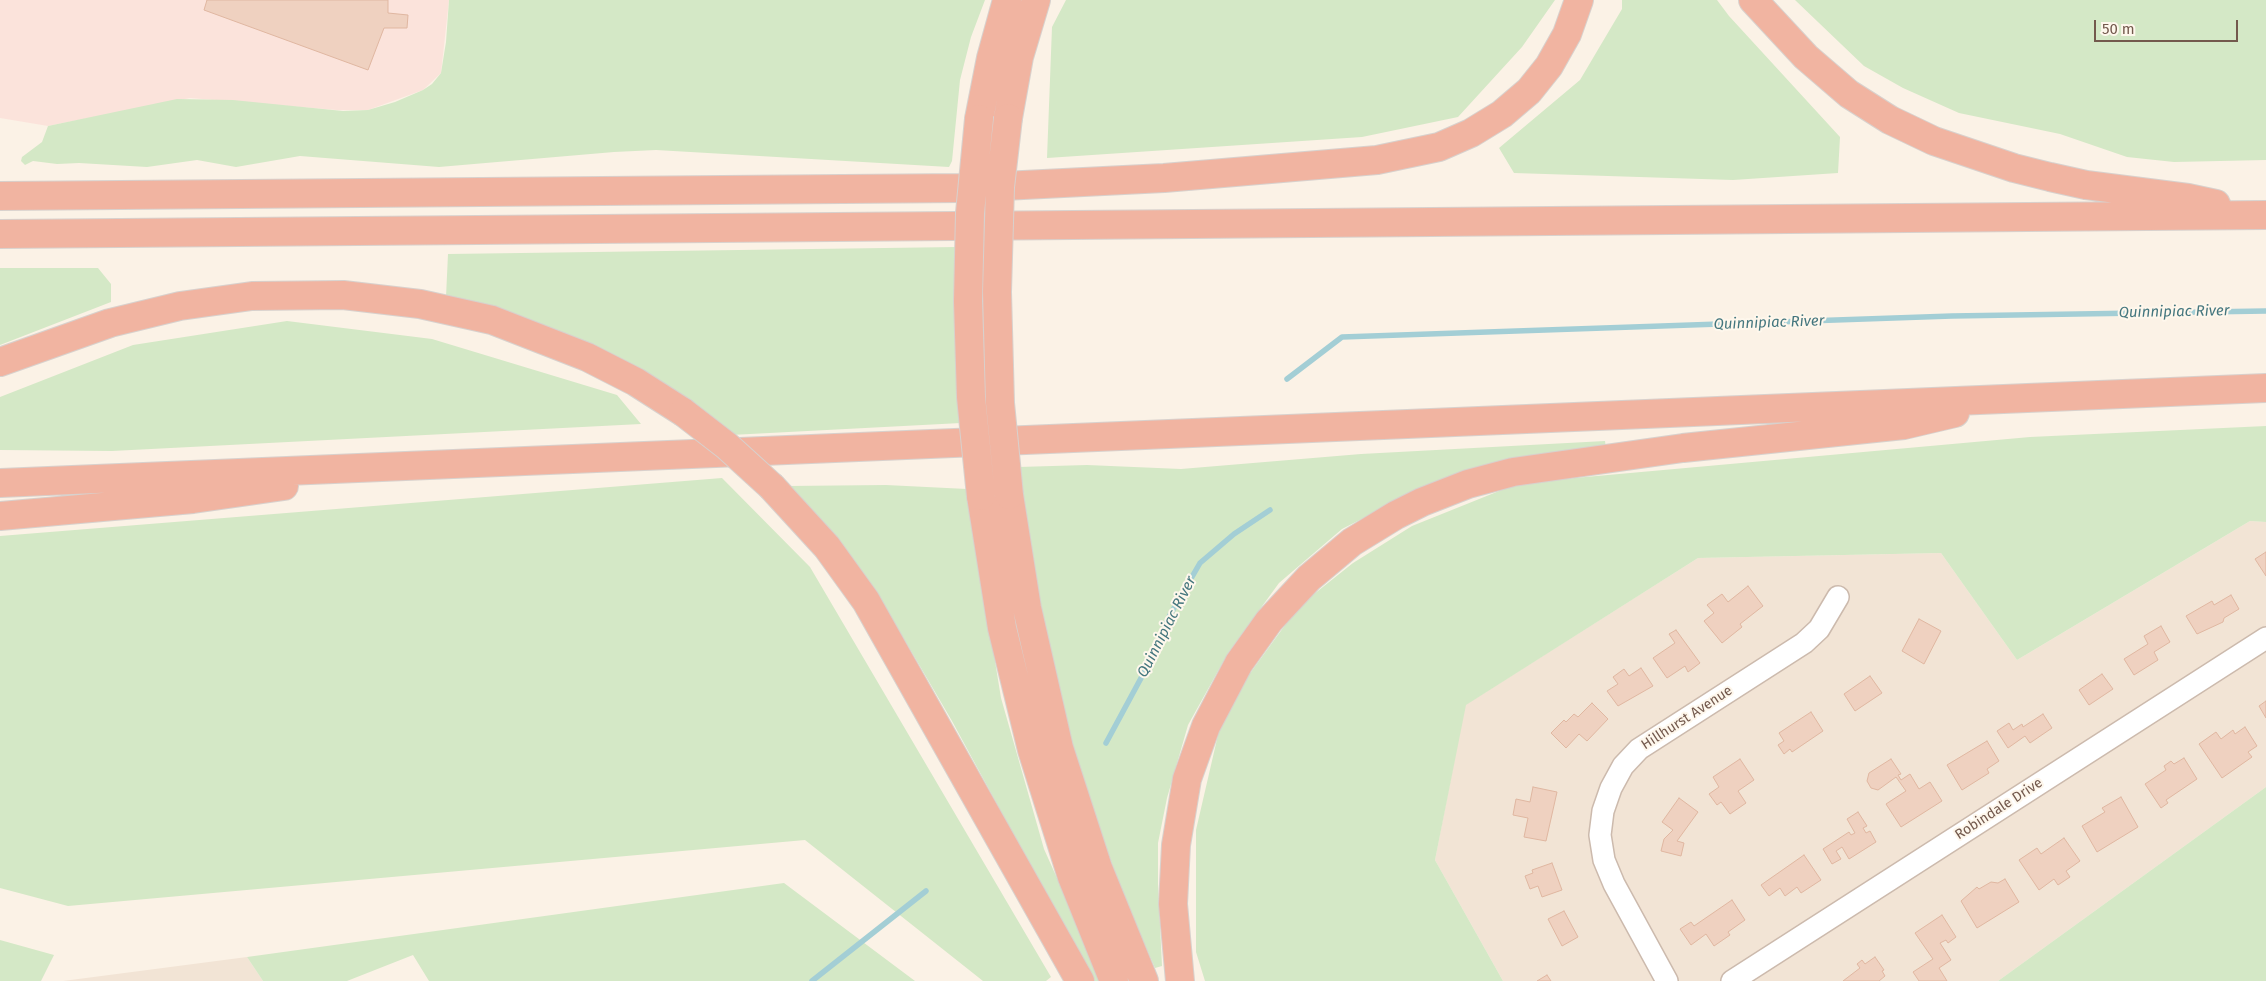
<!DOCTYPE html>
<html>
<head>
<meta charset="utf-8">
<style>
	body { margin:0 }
	#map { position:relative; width:2266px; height:981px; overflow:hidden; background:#fbf2e6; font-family:"Fira Sans",sans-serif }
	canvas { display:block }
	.scale { position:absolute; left:2094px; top:20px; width:144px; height:22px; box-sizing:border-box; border:2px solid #73594d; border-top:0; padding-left:6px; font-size:15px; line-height:18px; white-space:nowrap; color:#73594d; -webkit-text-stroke:4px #fef7ec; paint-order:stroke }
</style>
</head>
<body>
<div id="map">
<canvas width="2266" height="981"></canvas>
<div class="scale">50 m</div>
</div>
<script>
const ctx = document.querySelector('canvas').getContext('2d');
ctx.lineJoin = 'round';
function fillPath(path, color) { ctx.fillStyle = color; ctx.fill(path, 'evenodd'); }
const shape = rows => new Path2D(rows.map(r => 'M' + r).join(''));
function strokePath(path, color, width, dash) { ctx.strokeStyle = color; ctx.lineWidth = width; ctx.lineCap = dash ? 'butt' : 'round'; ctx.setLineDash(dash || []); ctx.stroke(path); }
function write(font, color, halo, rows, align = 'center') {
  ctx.font = font + ' "Fira Sans",sans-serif'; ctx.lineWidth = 4; ctx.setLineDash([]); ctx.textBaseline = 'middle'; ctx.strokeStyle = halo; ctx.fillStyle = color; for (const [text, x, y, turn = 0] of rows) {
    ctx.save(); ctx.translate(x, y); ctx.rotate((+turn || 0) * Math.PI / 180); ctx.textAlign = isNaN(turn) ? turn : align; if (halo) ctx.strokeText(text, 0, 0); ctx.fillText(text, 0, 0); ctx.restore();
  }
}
fillPath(shape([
	[2250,521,2266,522,2266,787,1998,981,1503,981,1435,860,1465,705,1698,558,1941,553,2017,660],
	[247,957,263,981,63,981]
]), '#f2e4d5');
fillPath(shape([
	[0,0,449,0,441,73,423,90,368,110,337,110,190,98,48,126,0,118]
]), '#fbe3db');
fillPath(shape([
	[449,0,985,0,971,37,960,80,952,161,949,167,656,150,614,152,439,167,300,156,236,167,197,160,147,167,79,163,57,164,33,161,25,165,21,161,22,157,42,142,48,126,177,99,233,100,343,111,368,110,395,102,423,90,432,84,441,73,446,42],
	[1066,0,1555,0,1522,47,1458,117,1362,137,1047,158,1052,27],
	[1622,0,1717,0,1729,16,1840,137,1838,173,1733,180,1514,173,1499,148,1580,80,1622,9],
	[1795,0,2266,0,2266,160,2174,162,2127,157,2060,134,1959,113,1903,88,1864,66],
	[957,247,961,423,731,435,446,297,448,254],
	[0,268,98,268,111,284,111,302,0,345],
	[287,321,432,339,617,395,641,424,112,451,0,450,0,397,133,345],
	[2266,426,2266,522,2250,521,2017,660,1941,553,1698,558,1466,705,1435,860,1503,981,1205,981,1196,952,1196,830,1224,709,1299,606,1353,563,1412,526,1519,483,2030,437],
	[1605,441,1606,448,1508,461,1436,481,1342,529,1279,583,1228,653,1188,725,1167,798,1158,843,1158,884,1162,966,1155,968,1126,901,1087,796,1066,721,1036,594,1018,467,1087,465,1181,469,1361,454],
	[722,478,810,567,1051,977,1046,981,983,981,805,840,68,906,0,888,0,536],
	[886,485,967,489,1001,698,1044,849,1103,981,1093,981,952,721,883,603,787,486],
	[2266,787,2266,981,1998,981],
	[784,883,915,981,429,981,413,955,347,981,263,981,247,957],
	[0,940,54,955,41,981,0,981]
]), '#d4e8c6');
strokePath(shape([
	[1287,379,1342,337,1952,316,2266,311],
	[1106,743,1147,667,1170,615,1200,563,1234,534,1270,510],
	[812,981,926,891]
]), '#a3ced5', 5.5);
const building = shape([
	[207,0,388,0,388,13,408,15,407,28,384,28,368,70,204,10,207,0],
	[2266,552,2266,576,2255,559,2266,552],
	[1748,586,1763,606,1740,624,1742,627,1722,643,1704,621,1714,613,1707,605,1722,594,1728,602,1748,586],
	[2231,595,2239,609,2224,618,2223,622,2197,634,2186,616,2212,601,2214,605,2231,595],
	[1919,619,1941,631,1924,664,1902,651,1919,619],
	[2161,626,2170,642,2154,652,2158,660,2134,675,2124,659,2148,644,2144,636,2161,626],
	[1676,630,1700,663,1688,672,1685,666,1667,678,1653,658,1675,643,1669,634,1676,630],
	[1641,668,1653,686,1618,706,1607,691,1618,684,1613,677,1624,669,1629,676,1641,668],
	[2102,674,2113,689,2089,705,2079,690,2102,674],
	[1870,676,1882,693,1855,711,1844,694,1870,676],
	[2266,701,2266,718,2259,706,2266,701],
	[1592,703,1608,719,1587,741,1579,734,1566,748,1551,733,1564,720,1566,722,1574,714,1578,717,1592,703],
	[1811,712,1823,731,1792,752,1790,749,1784,754,1778,745,1784,741,1779,733,1811,712],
	[2043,714,2052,728,2030,743,2025,736,2008,748,1997,731,2009,723,2013,730,2022,724,2023,727,2043,714],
	[2245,727,2257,746,2248,752,2252,757,2222,778,2199,744,2216,732,2221,739,2233,730,2235,734,2245,727],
	[1987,741,1999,761,1987,769,1989,773,1962,790,1947,765,1987,741],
	[2184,758,2197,779,2166,800,2168,803,2161,808,2145,784,2166,770,2164,766,2171,761,2174,764,2184,758],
	[1740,759,1754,780,1738,791,1746,803,1730,814,1721,802,1717,805,1709,794,1719,787,1713,777,1740,759],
	[1891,759,1901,774,1898,775,1901,780,1910,774,1919,789,1930,782,1942,801,1901,827,1886,804,1906,791,1896,777,1878,790,1871,788,1867,781,1869,773,1891,759],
	[1533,787,1557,792,1546,841,1524,837,1528,818,1513,815,1516,799,1530,802,1533,787],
	[2121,797,2138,827,2097,852,2082,826,2105,812,2102,808,2121,797],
	[1679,798,1698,812,1677,841,1684,843,1681,856,1661,851,1664,839,1673,830,1662,822,1679,798],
	[1858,812,1867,826,1863,828,1866,833,1870,831,1876,842,1849,859,1842,847,1836,851,1841,859,1832,864,1823,849,1849,832,1851,835,1855,833,1847,819,1858,812],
	[2064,838,2080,861,2066,871,2070,877,2058,885,2054,879,2039,890,2019,860,2037,848,2041,854,2064,838],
	[1804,855,1821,880,1801,893,1797,887,1785,896,1780,888,1769,896,1761,885,1804,855],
	[1552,863,1562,890,1542,897,1538,886,1530,889,1525,876,1533,873,1532,870,1552,863],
	[2005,879,2019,902,1977,928,1961,901,1977,887,1979,889,1991,882,1998,883,2005,879],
	[1732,900,1745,920,1728,932,1730,935,1714,946,1706,934,1691,945,1680,929,1691,922,1694,926,1732,900],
	[1564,911,1578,937,1562,946,1548,919,1564,911],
	[1942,915,1956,937,1948,943,1946,940,1940,943,1951,960,1939,968,1947,981,1919,981,1913,972,1933,959,1915,933,1942,915],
	[1875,957,1884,970,1882,971,1885,976,1879,981,1843,981,1860,968,1857,964,1862,960,1865,964,1875,957],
	[1547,975,1551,981,1537,981,1547,975]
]);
fillPath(building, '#efd1c0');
strokePath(building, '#e0b7a1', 1);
const minor = shape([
	[1667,981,1614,884,1604,860,1600,835,1603,811,1611,788,1623,766,1639,749,1804,643,1819,629,1838,597],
	[1732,981,2266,638]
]);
const highway = shape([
	[1753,0,1806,57,1849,94,1890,120,1934,141,2014,168,2050,177,2086,185,2188,198,2216,204],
	[1008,118,1019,57,1036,0],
	[979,119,991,58,1007,0],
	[0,196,963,188,1164,178,1377,160,1439,147,1471,133,1502,114,1529,91,1549,66,1567,34,1579,0],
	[0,234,2266,215],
	[0,362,110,323,180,306,252,296,343,295,420,304,492,320,587,357,636,382,683,412],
	[0,483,2266,388],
	[772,487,827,547,866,601,1080,981],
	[1009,495,1027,608,1059,748,1098,868,1144,981],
	[981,496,1002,628,1032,750,1072,877,1114,981],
	[0,516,193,499,284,486],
	[1180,981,1173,904,1176,845,1187,779,1206,726,1239,663,1269,621,1309,578,1352,542,1396,515,1422,502,1468,484,1513,472,1683,448,1904,425,1955,413]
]);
strokePath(minor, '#ccbaad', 24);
strokePath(highway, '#d8d1cd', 30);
strokePath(minor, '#fff', 21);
strokePath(highway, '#f1b4a1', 28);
const highwayBridge = shape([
	[1008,118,1000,187,997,292,1000,403,1009,495],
	[979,119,970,213,968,301,971,397,981,496],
	[683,412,727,446,772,487]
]);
strokePath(highwayBridge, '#d8d1cd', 30, []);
strokePath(highwayBridge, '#f1b4a1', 28);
write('14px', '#73594d', '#fef7ec', [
	["Hillhurst Avenue",1687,718,-33],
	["Robindale Drive",1999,809,-33]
]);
write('italic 15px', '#44767e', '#fef7ec', [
	["Quinnipiac River",2174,312,-1],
	["Quinnipiac River",1769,323,-2],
	["Quinnipiac River",1167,627,-63]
]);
</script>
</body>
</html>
